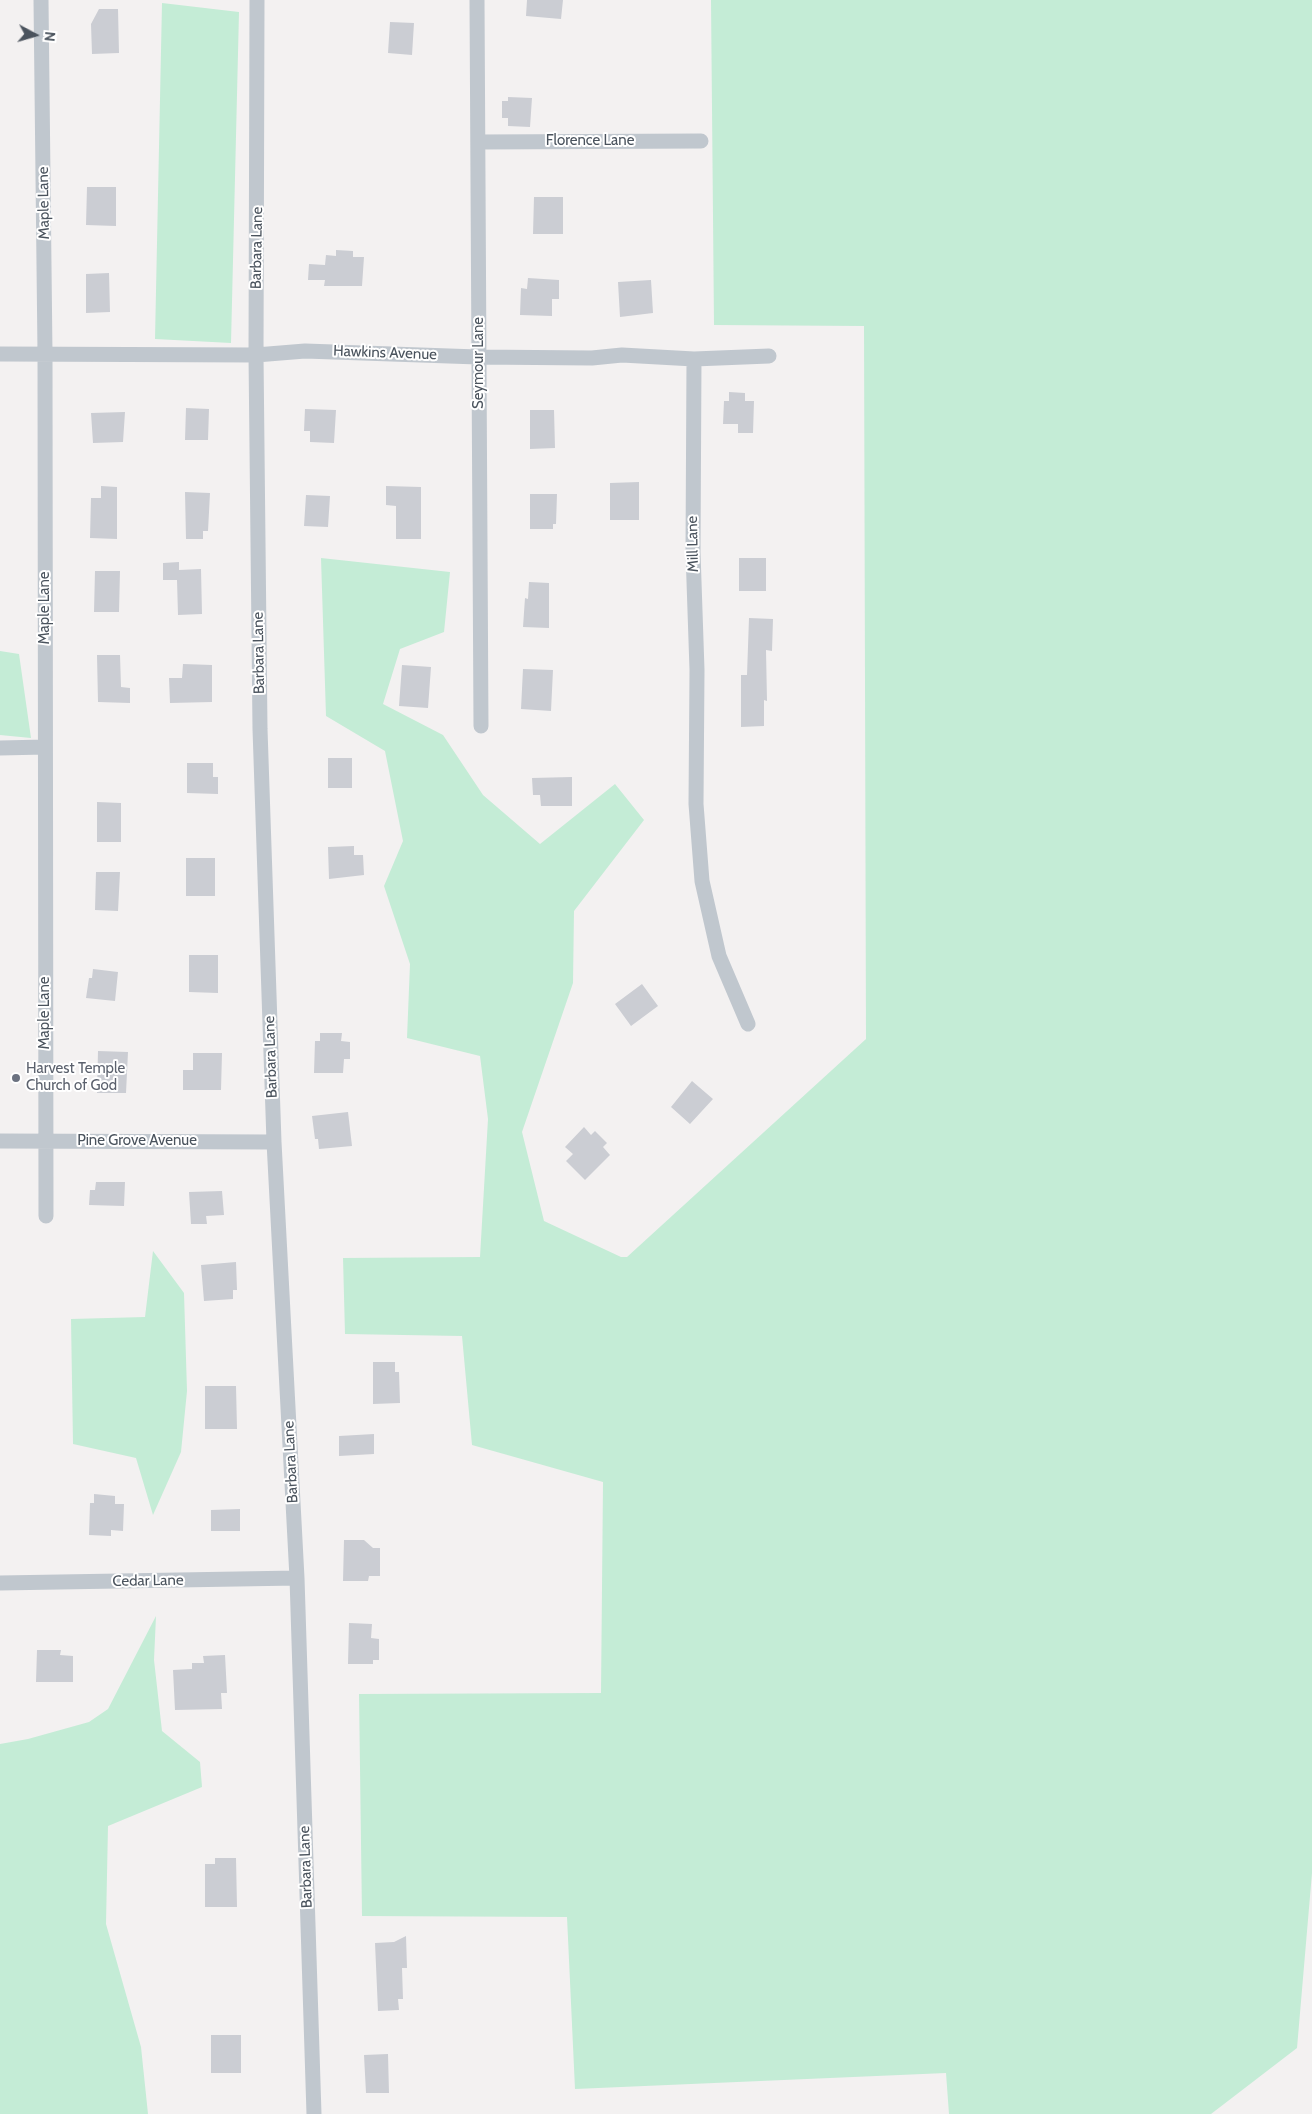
<!DOCTYPE html>
<html>
<head>
<meta charset="utf-8">
<style>
	body { margin:0 }
	#map { position:relative; width:1312px; height:2114px; overflow:hidden; background:#f3f1f1; font-family:Cabin,sans-serif }
	canvas { display:block }
	.north { position:absolute; left:10px; top:10px; width:50px; height:50px; -webkit-text-stroke:4px #fff; paint-order:stroke; rotate:96deg; font-size:14px; font-weight:700; line-height:20px; text-align:center; color:#4a535d }
	.north::after { content:''; display:block; margin:auto; width:18px; height:22px; background:#4a535d; clip-path:polygon(50% 0,100% 100%,50% 72%,0 100%) }
</style>
</head>
<body>
<div id="map">
<canvas width="1312" height="2114"></canvas>
<div class="north">N</div>
</div>
<script>
const ctx = document.querySelector('canvas').getContext('2d');
ctx.lineJoin = 'round';
function fillPath(path, color) { ctx.fillStyle = color; ctx.fill(path, 'evenodd'); }
const shape = rows => new Path2D(rows.map(r => 'M' + r).join(''));
function strokePath(path, color, width, dash) { ctx.strokeStyle = color; ctx.lineWidth = width; ctx.lineCap = dash ? 'butt' : 'round'; ctx.setLineDash(dash || []); ctx.stroke(path); }
function write(font, color, halo, rows, align = 'center') {
  ctx.font = font + ' Cabin,sans-serif'; ctx.lineWidth = 4; ctx.setLineDash([]); ctx.textBaseline = 'middle'; ctx.strokeStyle = halo; ctx.fillStyle = color; for (const [text, x, y, turn = 0] of rows) {
    ctx.save(); ctx.translate(x, y); ctx.rotate((+turn || 0) * Math.PI / 180); ctx.textAlign = isNaN(turn) ? turn : align; if (halo) ctx.strokeText(text, 0, 0); ctx.fillText(text, 0, 0); ctx.restore();
  }
}
fillPath(shape([
	[711,0,1312,0,1312,1873,1297,2048,1211,2114,949,2114,946,2073,575,2089,567,1917,362,1916,359,1694,601,1693,603,1482,472,1445,462,1336,345,1334,343,1258,480,1257,488,1119,480,1056,407,1038,410,964,384,886,403,841,385,751,326,716,321,558,450,572,444,632,400,649,383,704,443,735,483,795,540,844,615,784,644,820,574,911,573,983,522,1132,544,1221,621,1257,627,1257,866,1039,864,326,714,325],
	[162,3,239,12,231,343,155,339],
	[0,651,19,654,31,738,0,735],
	[153,1251,184,1293,187,1391,181,1452,153,1515,136,1458,73,1444,71,1319,145,1317],
	[156,1616,154,1660,162,1731,200,1762,202,1787,108,1826,106,1924,141,2047,148,2114,0,2114,0,1744,28,1739,89,1722,108,1709]
]), '#c4ecd6');
fillPath(shape([
	[527,0,563,0,561,19,526,16],
	[99,9,118,9,119,53,92,54,91,24],
	[390,22,414,23,412,55,388,53],
	[508,97,532,98,530,127,508,126,508,118,502,118,502,101,508,101],
	[87,187,116,187,116,226,86,225],
	[534,197,563,197,563,234,533,234],
	[336,250,353,251,353,257,364,257,362,286,324,286,325,280,308,280,309,264,325,265,326,255,336,256],
	[109,273,110,312,86,313,86,274],
	[528,278,559,280,559,299,552,299,552,316,520,315,521,288,527,289],
	[651,280,653,313,620,317,618,282],
	[729,392,745,393,745,401,754,401,753,433,738,433,738,424,723,424,724,401,729,401],
	[186,408,209,409,208,440,185,440],
	[305,409,336,410,334,443,310,442,310,431,304,431],
	[530,410,554,410,555,448,530,449],
	[125,412,123,442,93,443,91,413],
	[639,482,639,520,610,520,610,483],
	[101,486,117,487,117,539,90,538,91,498,101,498],
	[386,486,421,487,421,539,396,539,396,506,386,505],
	[185,492,210,493,208,531,203,531,203,539,186,539],
	[530,494,557,494,556,524,553,524,553,529,530,529],
	[306,495,330,496,328,527,304,526],
	[739,558,766,558,766,591,739,591],
	[179,562,179,570,201,569,202,614,178,615,177,580,163,580,163,563],
	[95,571,120,571,119,612,94,612],
	[529,582,549,583,549,628,523,627,525,598,528,599],
	[749,618,773,619,772,651,766,650,767,701,764,700,764,726,741,727,741,675,747,675],
	[97,655,120,655,121,687,130,688,130,703,98,702],
	[183,664,212,665,212,702,170,703,169,678,182,678],
	[402,665,431,667,428,708,399,706],
	[523,669,553,670,551,711,521,709],
	[328,758,352,758,352,788,328,788],
	[187,763,213,763,213,777,218,777,218,794,187,793],
	[572,777,572,806,541,806,540,795,533,795,532,778],
	[97,802,121,803,121,842,97,842],
	[354,846,354,855,363,855,364,875,329,879,328,847],
	[186,858,215,858,215,896,186,896],
	[96,872,120,872,118,911,95,910],
	[189,955,218,955,218,993,189,992],
	[93,969,118,972,115,1001,86,998,89,978,92,978],
	[642,984,658,1006,631,1026,615,1004],
	[320,1033,342,1033,341,1041,350,1042,350,1059,344,1059,343,1073,314,1073,315,1041,320,1041],
	[98,1051,128,1052,126,1093,97,1093],
	[193,1053,222,1053,221,1090,183,1090,183,1070,193,1070],
	[692,1081,713,1099,690,1124,671,1107],
	[348,1112,352,1146,319,1149,318,1139,315,1139,312,1116],
	[584,1127,591,1135,595,1131,607,1143,603,1147,610,1155,585,1180,566,1161,573,1154,565,1147],
	[96,1182,125,1182,124,1206,89,1205,90,1190,95,1190],
	[222,1191,224,1215,206,1216,207,1224,191,1224,189,1192],
	[236,1262,237,1290,233,1290,233,1299,204,1301,201,1265],
	[373,1362,395,1362,395,1372,399,1372,400,1403,373,1404],
	[205,1386,236,1386,237,1429,205,1429],
	[374,1434,374,1454,339,1456,339,1436],
	[94,1494,115,1496,115,1504,124,1504,123,1531,111,1530,111,1536,89,1535,90,1503,94,1503],
	[240,1509,240,1531,211,1531,211,1510],
	[344,1540,364,1540,373,1548,380,1548,380,1576,369,1576,368,1581,343,1581],
	[349,1623,372,1624,371,1638,379,1639,379,1660,373,1660,373,1664,348,1664],
	[37,1650,61,1650,60,1655,73,1656,73,1682,36,1682],
	[225,1655,227,1693,221,1693,222,1709,175,1710,173,1670,192,1669,192,1663,204,1663,203,1656],
	[215,1858,236,1858,237,1907,205,1907,205,1864,215,1864],
	[406,1936,407,1968,402,1968,403,1999,398,1999,399,2010,378,2011,375,1943,394,1942],
	[211,2035,241,2035,241,2073,211,2073],
	[388,2054,389,2093,366,2093,364,2055]
]), '#cbcdd3');
strokePath(shape([
	[41,0,45,353,46,1216],
	[257,0,256,355,260,729,274,1142,297,1578,314,2114],
	[477,0,481,726],
	[478,142,701,141],
	[0,354,256,355,305,351,478,357,592,358,622,355,694,359,769,356],
	[694,359,693,552,697,670,696,804,702,881,719,956,748,1024],
	[0,748,45,747],
	[0,1141,274,1142],
	[0,1583,297,1578]
]), '#c0c7ce', 15);
for (const [x, y, r, color] of [
	[16,1078,5,"#6b7280"]
]) { const dot = new Path2D(); dot.arc(x, y, r, 0, 2 * Math.PI); ctx.fillStyle = color; ctx.fill(dot); strokePath(dot, '#fff', 2); }
write('15px', '#4a535d', '#fff', [
	["Florence Lane",590,141],
	["Maple Lane",44,203,-91],
	["Barbara Lane",257,248,-89],
	["Hawkins Avenue",385,353,2],
	["Seymour Lane",479,363,-90],
	["Mill Lane",693,544,-91],
	["Maple Lane",45,608,-90],
	["Barbara Lane",259,653,-91],
	["Maple Lane",45,1013,-90],
	["Barbara Lane",271,1057,-92],
	["Pine Grove Avenue",137,1141],
	["Barbara Lane",291,1462,-93],
	["Cedar Lane",148,1581,-1],
	["Barbara Lane",306,1867,-92]
]);
write('15px', '#5b616d', '#fff', [
	["Harvest Temple",26,1069],
	["Church of God",26,1086]
], 'left');
</script>
</body>
</html>
